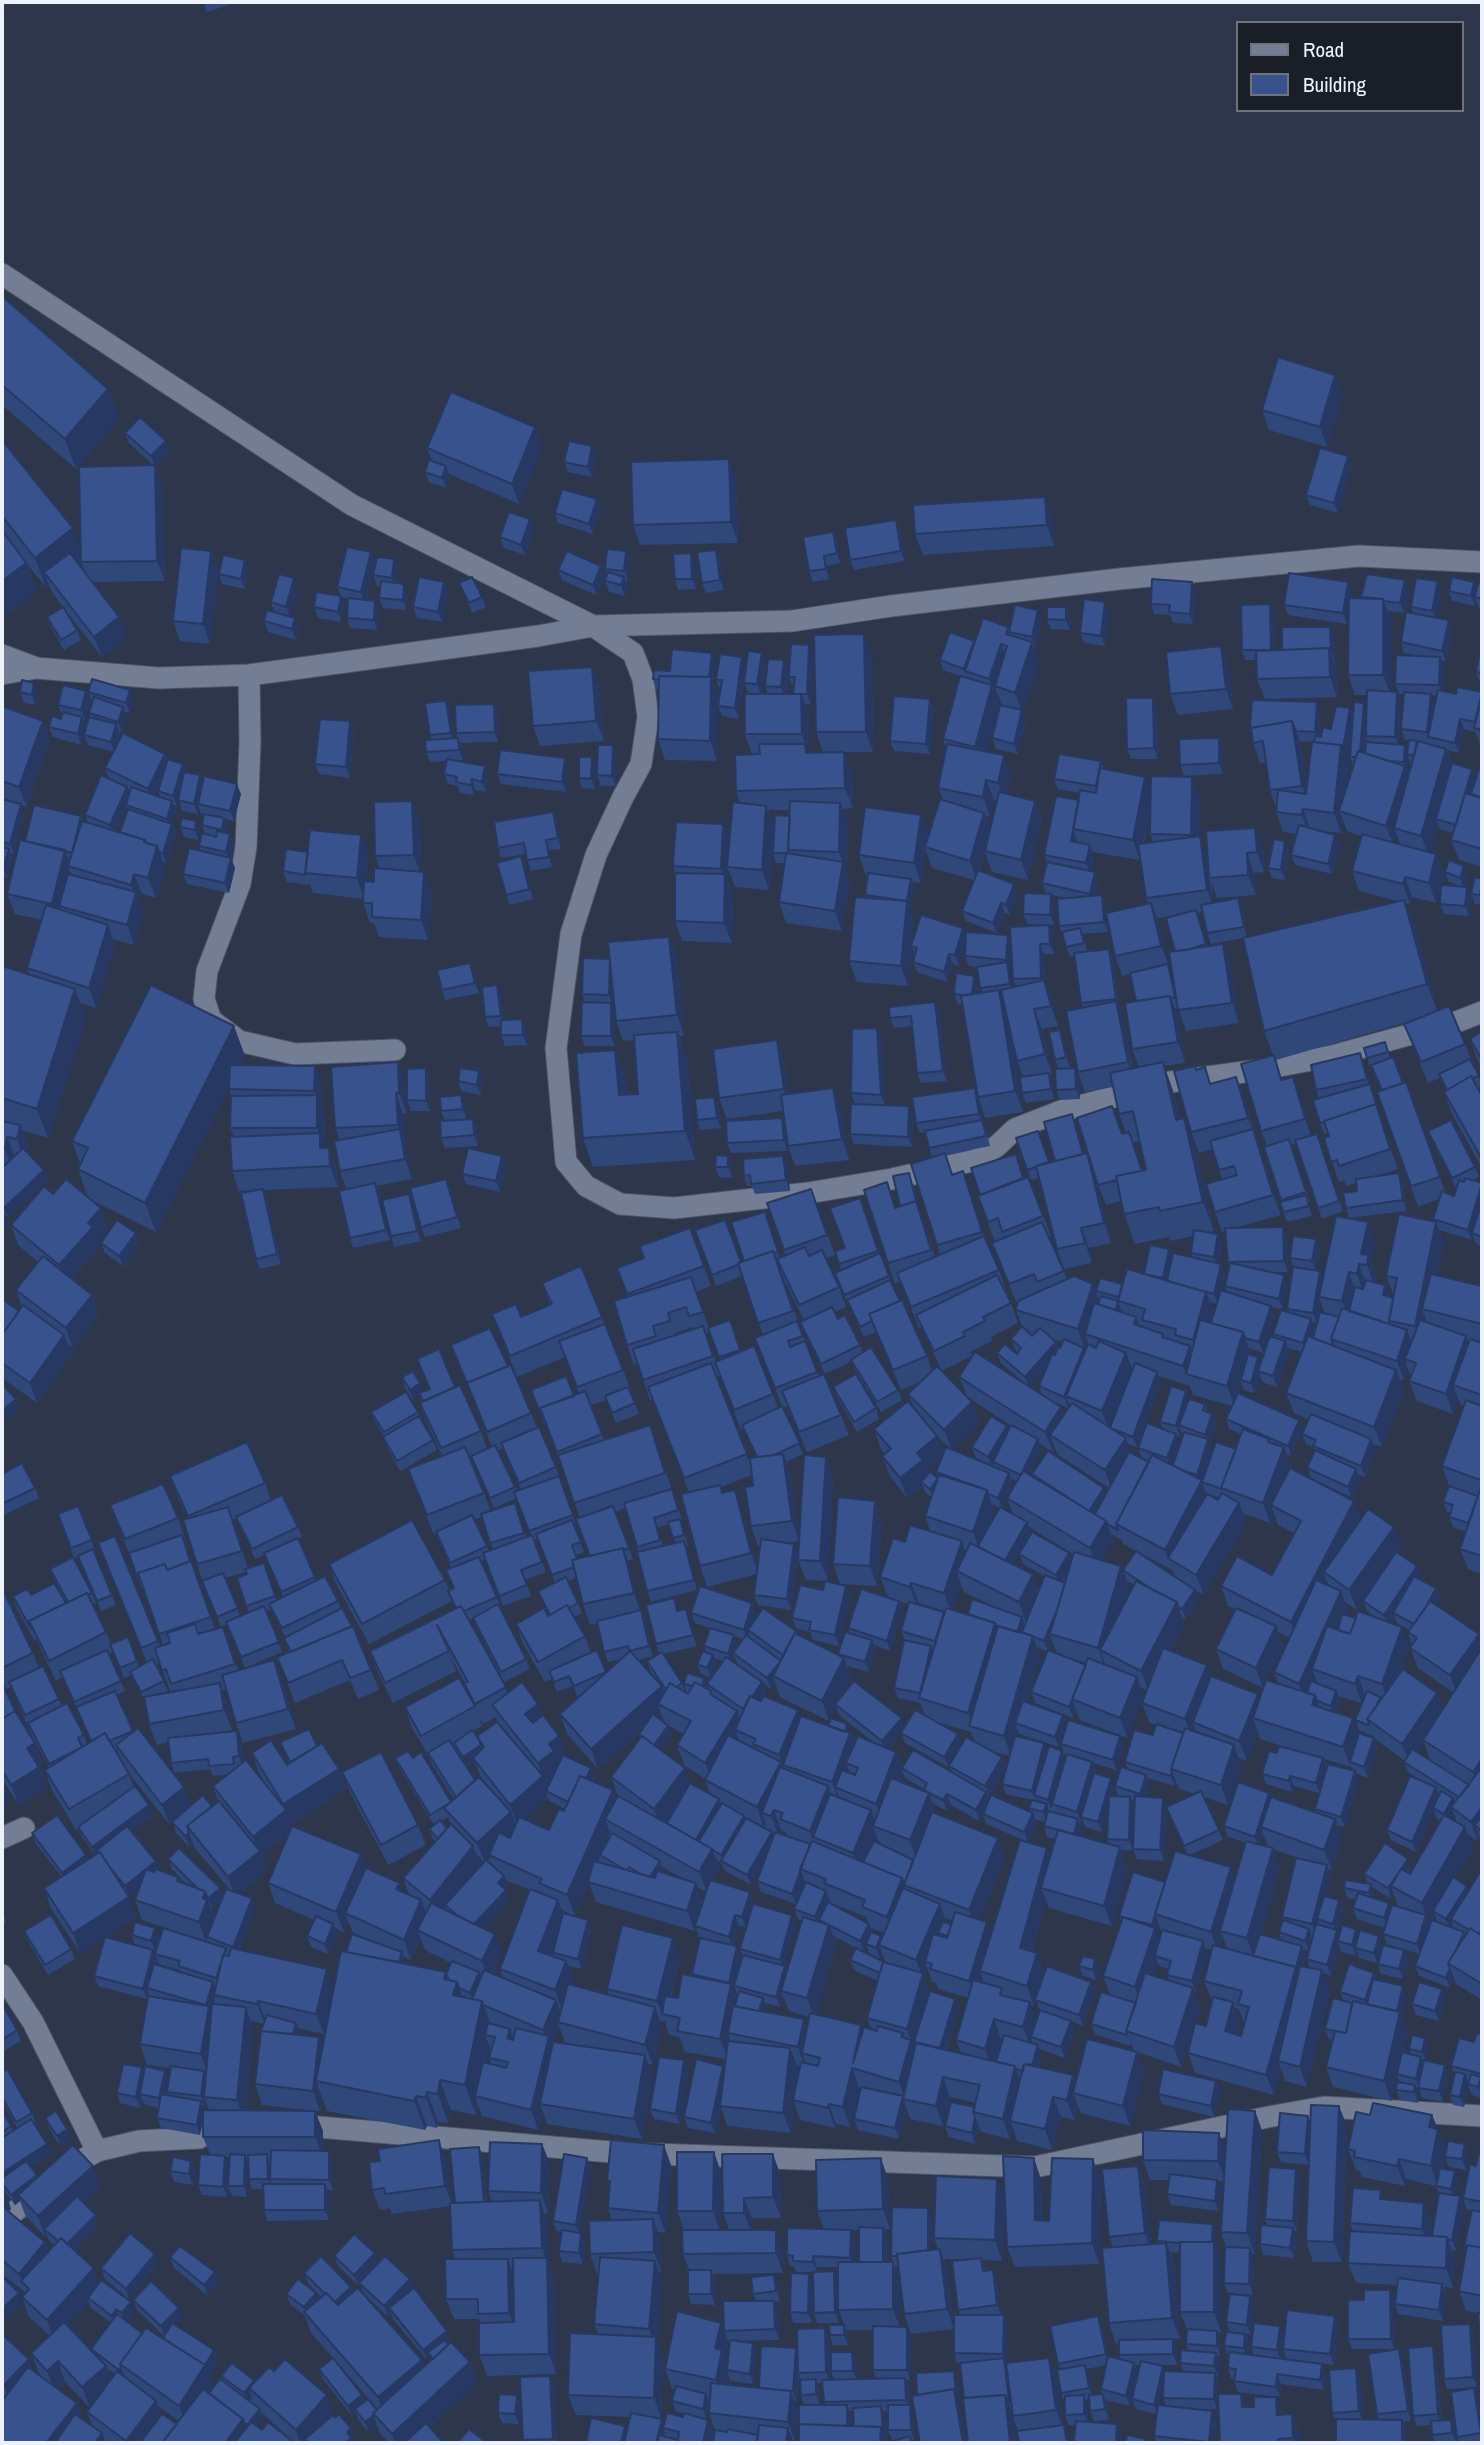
<!DOCTYPE html>
<html>
<head>
<meta charset="utf-8">
<style>
	body { margin:0 }
	#map { position:relative; width:1484px; height:2445px; overflow:hidden; background:#2d364a; font-family:"Archivo Narrow",sans-serif }
	canvas { display:block }
	.frame { position:absolute; inset:0; border:4px solid #edf2fd; pointer-events:none }
	.legend { position:absolute; left:1236px; top:21px; width:228px; height:91px; box-sizing:border-box; background:#191e27; border:2px solid #6e737d; margin:0; padding:9px 12px; list-style:none; font-size:21px; color:#edf2fd }
	.legend li { display:flex; align-items:center; gap:14px; height:35px }
	.legend b { width:35px; border:2px solid #6e737d }
</style>
</head>
<body>
<div id="map">
<canvas width="1484" height="2445"></canvas>
<div class="frame"></div>
<ul class="legend">
<li><b style="height:9px;background:#737e95"></b>Road</li>
<li><b style="height:19px;background:#38528d"></b>Building</li>
</ul>
</div>
<script>
const ctx = document.querySelector('canvas').getContext('2d');
ctx.lineJoin = 'round';
const shape = rows => new Path2D(rows.map(r => 'M' + r).join(''));
function strokePath(path, color, width, dash) { ctx.strokeStyle = color; ctx.lineWidth = width; ctx.lineCap = dash ? 'butt' : 'round'; ctx.setLineDash(dash || []); ctx.stroke(path); }
function fillPath(path, color) { ctx.fillStyle = color; ctx.fill(path, 'evenodd'); }
const minor = shape([
	[2,274,352,505,593,626,633,653,643,679,648,717,641,764,623,797,596,855,571,934,556,1048,566,1162,586,1186,620,1204,674,1208,808,1193,892,1179,976,1160,997,1146,1015,1129,1061,1111,1170,1082,1259,1070,1332,1056,1459,1021,1482,1012],
	[2,655,34,667],
	[2,674,36,668,159,678,249,675,538,636,593,626,792,621,891,606,1119,579,1359,556,1482,562],
	[249,675,250,742,246,847,240,884,207,971,204,999,211,1020,239,1041,295,1054,395,1050],
	[2,1838,24,1828],
	[2,1975,33,2022,97,2151],
	[295,2125,623,2153,1035,2167,1268,2117,1324,2107,1482,2116],
	[2,2222,64,2171,97,2151,139,2141,199,2138,215,2125,228,2125]
]);
strokePath(minor, '#4d5465', 23);
strokePath(minor, '#737e95', 21);
fillPath(shape([
	[203,2,228,2,229,5,207,12],
	[2,296,108,389,119,418,76,469,2,405],
	[1335,375,1343,395,1327,447,1269,430,1262,410],
	[535,427,542,447,519,504,449,474,450,477,446,488,429,482,425,472,432,461,427,448],
	[125,433,166,441,169,451,155,466,162,485,165,581,93,582,127,637,102,657,65,610,77,630,81,640,64,650,51,627,47,617,63,607,52,592,49,585,46,587,21,557,26,563,37,592,2,618,2,440,81,550,153,465,129,443],
	[81,559,81,562,85,571,78,562],
	[1348,456,1351,466,1338,513,1310,505,1306,495],
	[596,457,592,477,568,472,564,462],
	[736,479,738,543,640,545,633,525],
	[597,499,601,510,593,534,558,523,555,513],
	[1052,517,1054,546,923,555,915,534],
	[530,519,534,529,525,555,504,548,500,537],
	[896,520,900,531,905,561,854,570,850,560],
	[833,532,837,542,840,563,827,566,829,579,813,582,809,571],
	[211,551,218,572,210,644,180,641,173,621],
	[626,551,630,561,628,581,626,581,628,587,625,596,609,592,605,581,607,575,605,569],
	[371,552,374,562,366,600,375,601,379,611,377,630,350,628,347,618,348,599,341,597,344,606,341,622,318,618,314,607,341,596,337,587],
	[394,559,398,569,396,583,408,594,406,610,383,608,379,598,381,586,377,586,373,575],
	[720,560,724,590,706,593,702,583],
	[695,564,696,589,678,590,675,579],
	[249,570,245,589,222,584,219,574],
	[558,570,605,576,596,595,562,580],
	[1438,581,1441,592,1436,618,1449,620,1453,631,1446,661,1441,660,1444,667,1443,691,1456,694,1482,693,1482,749,1475,732,1464,729,1459,753,1447,750,1452,764,1476,778,1482,766,1482,867,1459,860,1451,840,1453,833,1440,829,1438,824,1430,852,1436,854,1444,874,1436,903,1412,897,1410,905,1405,903,1415,929,1437,1010,1465,1044,1482,1085,1478,1088,1482,1096,1482,1168,1451,1112,1444,1092,1446,1091,1440,1078,1428,1083,1404,1024,1414,1020,1276,1060,1282,1080,1300,1097,1311,1135,1317,1134,1343,1211,1322,1219,1296,1144,1291,1145,1310,1202,1308,1202,1312,1216,1287,1222,1283,1212,1281,1201,1264,1147,1267,1146,1261,1131,1273,1055,1264,1031,1243,938,1211,944,1207,933,1203,912,1197,913,1207,947,1223,944,1230,965,1239,1023,1186,1031,1178,1008,1175,1008,1178,1016,1185,1063,1164,1066,1173,1091,1180,1119,1195,1147,1214,1231,1208,1233,1218,1234,1222,1245,1219,1263,1221,1264,1225,1274,1221,1291,1226,1292,1225,1286,1230,1265,1226,1231,1222,1232,1215,1212,1222,1179,1213,1149,1199,1153,1191,1132,1197,1069,1211,1084,1236,1077,1244,1097,1281,1215,1238,1227,1287,1237,1288,1272,1269,1272,1288,1285,1283,1309,1271,1307,1274,1316,1263,1353,1249,1348,1250,1352,1250,1354,1258,1357,1261,1364,1275,1338,1273,1334,1288,1312,1287,1309,1294,1268,1290,1258,1320,1249,1316,1271,1323,1280,1349,1218,1346,1208,1357,1191,1356,1183,1346,1186,1344,1180,1339,1182,1324,1138,1329,1136,1328,1133,1324,1134,1320,1123,1319,1098,1316,1090,1360,1053,1369,1084,1373,1094,1398,1169,1376,1176,1403,1183,1407,1211,1350,1218,1375,1242,1371,1262,1376,1276,1375,1283,1385,1285,1389,1296,1393,1298,1394,1296,1386,1276,1434,1221,1433,1219,1439,1199,1418,1207,1377,1092,1381,1091,1372,1068,1371,1068,1367,1058,1385,1042,1390,1058,1403,1083,1406,1082,1445,1192,1454,1196,1456,1188,1432,1141,1428,1131,1475,1167,1479,1177,1473,1180,1482,1183,1482,1246,1476,1244,1473,1237,1472,1240,1439,1230,1444,1242,1437,1275,1482,1286,1482,1342,1475,1340,1482,1343,1482,1574,1468,1569,1460,1549,1466,1532,1453,1527,1449,1517,1451,1513,1447,1512,1443,1502,1449,1486,1442,1466,1464,1406,1461,1405,1458,1399,1453,1414,1417,1401,1409,1381,1411,1376,1408,1369,1404,1381,1400,1379,1404,1390,1382,1447,1373,1444,1375,1450,1365,1477,1358,1474,1360,1480,1351,1497,1311,1478,1307,1468,1315,1451,1313,1447,1306,1444,1302,1434,1308,1419,1294,1413,1286,1393,1302,1352,1287,1348,1289,1351,1277,1387,1262,1382,1260,1375,1254,1393,1244,1390,1241,1383,1238,1393,1302,1430,1291,1456,1286,1454,1291,1468,1354,1501,1361,1520,1401,1547,1397,1552,1417,1566,1421,1576,1419,1579,1436,1588,1440,1598,1436,1605,1479,1634,1482,1644,1482,1845,1480,1839,1478,1842,1468,1834,1473,1848,1455,1879,1469,1891,1482,1869,1482,2000,1456,1984,1454,1978,1450,1988,1419,1976,1415,1966,1419,1954,1387,1944,1383,1934,1385,1928,1357,1919,1353,1908,1356,1900,1347,1898,1344,1888,1368,1884,1364,1874,1412,1869,1408,1873,1410,1874,1441,1821,1436,1818,1434,1811,1416,1852,1391,1840,1387,1830,1422,1781,1408,1772,1404,1762,1405,1761,1375,1739,1373,1734,1372,1736,1359,1730,1355,1720,1362,1703,1338,1696,1340,1701,1336,1712,1359,1733,1374,1738,1377,1748,1368,1778,1355,1773,1358,1781,1345,1827,1337,1825,1342,1840,1332,1870,1328,1869,1331,1876,1325,1896,1343,1910,1337,1931,1339,1935,1356,1929,1359,1936,1382,1946,1377,1963,1359,1958,1357,1951,1356,1956,1341,1952,1339,1946,1331,1976,1323,1973,1330,1991,1307,2087,1285,2081,1281,2069,1274,2095,1195,2073,1188,2053,1194,2028,1181,2067,1137,2052,1144,2072,1130,2126,1081,2113,1078,2106,1074,2120,1061,2117,1052,2150,1017,2141,1013,2128,1010,2139,981,2132,979,2127,975,2144,949,2137,945,2126,975,2107,976,2103,950,2097,943,2126,910,2119,906,2108,899,2139,858,2130,854,2119,861,2089,859,2088,850,2127,836,2124,835,2128,800,2120,794,2103,791,2133,727,2126,721,2107,715,2133,688,2128,684,2117,723,2066,724,2069,726,2059,685,2052,679,2037,669,2035,665,2021,660,2021,662,2027,653,2065,648,2064,652,2075,642,2139,547,2124,543,2112,538,2130,482,2116,478,2105,476,2115,451,2110,448,2123,438,2122,437,2128,427,2126,425,2130,327,2111,322,2097,320,2111,315,2111,323,2131,323,2151,329,2151,333,2161,333,2190,327,2190,329,2194,329,2220,267,2221,264,2210,263,2189,252,2189,249,2179,248,2166,247,2197,232,2196,228,2186,230,2157,225,2157,229,2166,227,2197,202,2195,198,2185,210,2154,203,2137,203,2118,200,2135,161,2128,157,2118,159,2108,144,2104,142,2099,140,2108,120,2103,117,2093,144,2072,169,2080,170,2068,147,2065,140,2044,150,1996,148,1992,147,1999,98,1986,94,1976,135,1945,132,1935,155,1928,159,1938,155,1951,153,1951,157,1961,156,1964,180,1972,180,1970,159,1964,155,1954,201,1940,142,1920,135,1900,139,1888,129,1896,126,1892,136,1917,80,1953,51,1908,44,1888,61,1876,36,1844,32,1833,88,1859,95,1855,82,1837,79,1828,76,1830,52,1790,45,1770,49,1767,31,1734,11,1687,5,1690,43,1763,39,1766,47,1787,19,1805,2,1779,2,1590,33,1653,39,1668,59,1699,62,1706,84,1735,87,1744,91,1742,63,1677,56,1681,36,1639,34,1640,16,1607,13,1596,31,1595,66,1603,54,1579,50,1569,92,1593,96,1603,93,1605,106,1632,111,1644,128,1637,139,1667,147,1663,98,1543,115,1536,160,1646,163,1645,144,1590,142,1590,129,1553,110,1505,178,1518,185,1538,183,1539,215,1629,223,1627,238,1670,274,1660,282,1680,296,1729,243,1743,236,1723,226,1689,222,1690,227,1704,232,1730,221,1732,241,1741,243,1763,269,1789,259,1773,252,1753,287,1765,289,1763,280,1742,317,1746,339,1769,346,1789,291,1824,292,1827,361,1854,366,1869,409,1895,403,1878,435,1842,433,1839,429,1829,434,1825,399,1768,395,1758,413,1758,451,1802,454,1799,432,1764,429,1756,412,1728,405,1707,467,1692,464,1683,465,1683,450,1656,456,1671,393,1703,377,1671,370,1651,455,1609,452,1601,369,1644,336,1584,329,1564,445,1580,449,1590,454,1588,446,1570,451,1568,436,1534,434,1535,408,1469,442,1456,427,1423,420,1403,422,1402,420,1396,413,1400,405,1388,402,1377,420,1383,423,1392,430,1389,417,1359,455,1387,481,1431,487,1449,492,1447,451,1345,508,1366,531,1413,537,1428,556,1467,576,1525,574,1526,584,1552,576,1555,577,1559,590,1556,580,1518,560,1462,546,1425,545,1425,531,1390,574,1396,579,1394,565,1357,517,1377,492,1314,521,1317,550,1305,542,1283,581,1266,623,1370,631,1390,630,1391,639,1414,616,1423,606,1400,591,1405,604,1440,657,1445,682,1520,681,1521,688,1545,686,1546,697,1590,651,1602,647,1591,638,1552,625,1508,615,1512,633,1559,627,1561,640,1610,645,1620,653,1656,639,1660,656,1679,650,1671,647,1661,659,1653,656,1644,678,1611,686,1609,697,1646,663,1654,682,1683,685,1692,687,1693,684,1684,704,1678,708,1689,709,1690,707,1684,723,1661,714,1658,717,1665,711,1678,701,1674,697,1664,706,1652,704,1646,719,1631,695,1623,691,1613,756,1614,754,1621,799,1633,800,1636,839,1655,850,1634,848,1628,888,1597,880,1577,905,1542,931,1532,925,1516,932,1498,925,1492,923,1486,907,1498,890,1476,882,1456,885,1454,881,1449,874,1429,913,1406,908,1394,920,1382,901,1390,876,1332,864,1337,849,1305,848,1305,835,1273,841,1270,835,1251,845,1248,860,1198,879,1253,893,1286,927,1356,932,1370,967,1396,959,1377,1028,1386,1001,1363,997,1353,1017,1354,1018,1352,1015,1349,1011,1339,1022,1326,1016,1310,1017,1304,992,1243,995,1242,978,1196,1024,1178,1043,1216,1051,1236,1049,1237,1067,1279,1093,1284,1099,1301,1096,1291,1122,1284,1172,1259,1192,1257,1191,1253,1193,1236,1170,1241,1169,1237,1135,1244,1124,1214,1121,1201,1106,1205,1098,1185,1122,1134,1126,1133,1119,1114,1113,1087,1085,1092,1078,1072,1083,1008,1081,1003,1075,956,1070,957,1059,926,1067,898,1051,895,1054,905,1054,925,1049,925,1053,935,1054,954,1044,954,1045,981,1052,1000,1058,1026,1042,1029,1052,1074,1049,1075,1052,1084,1054,1099,1026,1103,1022,1093,1023,1076,1017,1061,1009,1026,1023,1112,985,1118,979,1100,982,1120,986,1130,990,1146,946,1155,953,1174,963,1171,985,1238,999,1270,1006,1291,1005,1291,1011,1303,1018,1323,991,1337,992,1341,970,1352,972,1356,942,1371,921,1327,919,1328,900,1282,895,1284,888,1263,896,1208,900,1206,913,1183,919,1208,935,1256,940,1254,937,1245,932,1157,929,1148,926,1132,920,1133,916,1123,975,1088,978,1096,963,1005,958,1004,954,994,978,986,977,993,982,992,977,967,969,966,965,956,966,940,959,966,953,964,947,982,917,972,913,962,915,956,912,948,908,986,857,982,849,961,866,897,865,895,868,876,866,876,859,855,921,815,928,835,927,840,943,800,938,788,946,748,943,739,960,676,943,670,940,660,1008,627,1010,630,1042,620,1035,648,1033,647,1039,662,1023,712,1026,721,1018,754,996,749,992,738,1002,705,998,695,997,698,1000,705,987,752,1011,775,1007,794,1035,801,1042,821,1028,880,992,872,985,853,980,871,1018,894,1010,915,1005,913,997,933,966,921,962,911,974,880,932,868,926,850,921,883,912,882,914,889,910,912,914,921,912,942,963,928,966,938,1011,945,1048,925,1027,924,1023,914,1050,894,1046,894,1042,883,1047,862,1044,855,1079,800,1080,793,1058,789,1054,779,1101,761,1104,769,1150,793,1200,797,1199,837,1207,857,1263,848,1264,872,1254,873,1256,895,1217,898,1211,882,1213,903,1242,908,1247,937,1398,901,1359,891,1352,871,1361,836,1347,831,1343,820,1341,833,1317,830,1339,845,1332,874,1295,865,1291,855,1297,834,1283,832,1276,812,1276,807,1270,790,1266,762,1260,763,1253,743,1320,712,1319,737,1321,737,1331,729,1350,708,1353,715,1367,710,1367,695,1355,695,1348,675,1349,611,1347,624,1288,615,1284,605,1351,592,1350,598,1361,598,1409,591,1404,613,1388,611,1391,619,1391,691,1397,692,1400,702,1399,745,1405,745,1407,751,1418,741,1405,740,1401,729,1404,694,1399,694,1395,684,1420,656,1404,653,1401,642,1413,613,1411,607],
	[1431,695,1437,696,1434,712,1434,704],
	[1351,733,1350,757,1353,766,1346,789,1349,765,1347,759],
	[1366,736,1368,742,1365,753],
	[1300,741,1312,742,1307,786],
	[1409,759,1411,765,1408,775,1407,772],
	[994,800,997,801,990,829,986,816,990,817],
	[1150,806,1150,834,1153,842,1144,843],
	[1397,836,1400,844,1395,843],
	[1092,852,1140,860,1146,898,1148,903,1106,913,1106,906,1102,895,1095,896,1098,882,1095,872,1091,871,1094,855],
	[1175,916,1175,951,1176,995,1157,918],
	[1107,920,1115,956,1122,976,1130,974,1136,1001,1132,1049,1139,1067,1133,1068,1124,1022,1119,1009,1113,959,1087,952,1083,934,1108,932],
	[1011,947,1013,979,1016,987,1012,987,1009,970],
	[1140,1141,1146,1170,1142,1170,1133,1143],
	[1320,1301,1325,1313,1318,1318],
	[1210,1302,1217,1304,1211,1323,1214,1312],
	[1312,1322,1317,1323,1313,1338,1315,1330],
	[1052,1339,1063,1342,1060,1348,1058,1348],
	[1047,1367,1039,1386,1042,1395,1029,1387],
	[1159,1376,1190,1386,1193,1395,1232,1406,1226,1419,1229,1429,1241,1434,1236,1449,1203,1478,1212,1450,1210,1443,1216,1424,1212,1414,1208,1412,1205,1404,1189,1399,1160,1422,1163,1430,1138,1448,1142,1458,1149,1461,1149,1462,1131,1453,1128,1444,1137,1447,1161,1382],
	[968,1397,1011,1426,1009,1431,1007,1426,972,1447,976,1458,985,1464,952,1450,980,1423],
	[1049,1400,1068,1408,1069,1404,1070,1406,1064,1415],
	[1181,1431,1183,1435,1179,1445,1176,1436,1180,1437],
	[937,1436,951,1449,944,1454],
	[1040,1444,1053,1452,1055,1448,1058,1455,1109,1488,1106,1494,1032,1474,1032,1476,1029,1475,1042,1449],
	[503,1448,521,1490,517,1491,498,1450],
	[472,1458,494,1508,517,1498,531,1536,526,1537,519,1514,491,1511,470,1459],
	[941,1459,936,1472,938,1478,928,1474,927,1471],
	[1010,1478,1017,1481,1007,1498,1013,1514,1002,1508,1012,1484],
	[1206,1493,1219,1497,1218,1500],
	[992,1504,1000,1508,989,1528,994,1511],
	[1242,1513,1270,1523,1274,1513,1278,1525,1294,1533,1272,1575,1221,1586,1228,1606,1235,1609,1216,1649,1223,1669,1263,1688,1259,1699,1211,1676,1170,1651,1184,1623,1182,1617,1186,1619,1199,1600,1195,1590,1204,1595,1246,1523],
	[482,1517,493,1549,489,1551,474,1520],
	[669,1524,675,1543,663,1546,657,1528],
	[1029,1527,1073,1554,1071,1560,1031,1532],
	[1111,1534,1122,1540,1123,1544,1172,1570,1175,1576,1123,1570,1127,1581,1134,1585,1123,1606,1129,1586,1121,1566,1101,1560,1113,1541],
	[538,1539,555,1583,538,1591,549,1615,516,1624,523,1644,545,1682,552,1679,557,1692,573,1686,577,1696,582,1694,560,1714,567,1734,598,1769,639,1733,640,1738,611,1777,618,1796,616,1799,613,1790,593,1782,595,1778,591,1768,566,1756,542,1715,538,1704,508,1693,469,1620,474,1618,477,1628,504,1682,530,1669,526,1659,500,1607,501,1607,497,1597,481,1561,486,1559,503,1606,531,1596,525,1580,546,1572,534,1540],
	[1019,1554,1023,1564,1044,1576,1039,1590,1013,1564],
	[576,1578,583,1604,590,1625,598,1623,604,1652,608,1662,621,1659,606,1672,591,1653,585,1636,574,1617,582,1613,568,1581],
	[961,1585,964,1592,999,1609,968,1614,953,1610],
	[900,1601,909,1605,901,1631,905,1641,894,1688,898,1698,920,1703,925,1715,905,1727,842,1695,851,1678,847,1666,869,1672,875,1650,874,1645,890,1651,903,1611],
	[1363,1601,1367,1611,1378,1619,1356,1618,1347,1615,1348,1611,1345,1602,1357,1610],
	[919,1603,945,1611,944,1614,944,1612,918,1604],
	[1394,1616,1397,1623,1409,1630,1408,1632,1412,1645,1410,1648,1418,1668,1454,1693,1443,1709,1437,1693,1400,1673,1409,1647,1390,1623],
	[1278,1632,1290,1638,1274,1672,1279,1684,1267,1680,1283,1647],
	[734,1636,743,1639,737,1647,737,1646],
	[1052,1641,1057,1654,1048,1650],
	[1037,1647,1047,1651,1031,1692,1035,1703,1073,1718,1076,1710,1080,1720,1127,1738,1144,1697,1140,1687,1147,1690,1142,1703,1150,1723,1156,1725,1153,1735,1125,1762,1128,1769,1115,1786,1118,1796,1112,1796,1114,1788,1096,1773,1093,1763,1116,1770,1124,1746,1067,1724,1063,1715,1027,1702,1040,1657],
	[113,1652,124,1678,132,1675,145,1702,149,1724,157,1745,168,1742,171,1763,174,1773,210,1769,213,1776,227,1775,213,1786,218,1801,212,1806,191,1806,184,1787,133,1732,117,1695,125,1691,109,1654],
	[1058,1654,1087,1663,1086,1665],
	[734,1656,737,1663,760,1681,733,1661],
	[160,1663,170,1691,173,1690,174,1692,161,1694,168,1691,156,1665],
	[762,1682,771,1689,775,1683,780,1697,829,1721,836,1707,839,1715,876,1744,854,1745,851,1734,800,1717,798,1710,764,1696,766,1692],
	[661,1714,665,1723,657,1717],
	[479,1717,483,1724,496,1717,499,1725,478,1738,473,1731,482,1726],
	[936,1722,971,1732,975,1742,949,1766,952,1772,902,1768,896,1752,889,1749,902,1732,901,1733,905,1743,948,1767,962,1744],
	[667,1725,684,1734,677,1745,684,1765,705,1779,705,1780,710,1794,690,1783,661,1750,672,1736],
	[1018,1732,1019,1734,1059,1747,1064,1734,1061,1744,1064,1755,1067,1755,1065,1760,1062,1751,1047,1750,1017,1736],
	[1258,1732,1260,1739,1313,1756,1277,1753,1262,1774,1266,1784,1292,1792,1294,1786,1319,1793,1315,1809,1316,1813,1271,1797,1269,1793,1224,1826,1227,1836,1246,1843,1235,1880,1231,1867,1190,1855,1223,1840,1204,1797,1228,1805,1241,1765,1238,1758,1247,1761],
	[1424,1743,1430,1760,1418,1752],
	[117,1749,121,1761,115,1750],
	[988,1750,1009,1756,1002,1784,1006,1794,1032,1800,1029,1808,1031,1812,989,1799,988,1796,989,1796,1006,1768,1002,1757],
	[1324,1759,1351,1767,1351,1766,1353,1771,1327,1767],
	[475,1762,481,1778,486,1784,475,1780,467,1767],
	[127,1771,170,1825,173,1823,176,1833,189,1847,193,1843,194,1847,230,1890,223,1897,220,1888,168,1859,172,1869,187,1885,180,1882,178,1877,159,1871,132,1831,153,1816,134,1787],
	[903,1773,905,1778,924,1789,924,1791,900,1782],
	[552,1778,547,1788,545,1783],
	[1147,1778,1175,1786,1176,1782,1179,1789,1195,1794,1166,1807,1163,1798,1146,1797,1150,1785],
	[548,1798,549,1801,565,1809,549,1830,524,1820],
	[1131,1800,1135,1802,1133,1849,1137,1859,1164,1861,1166,1809,1187,1854,1165,1882,1119,1916,1121,1921,1103,1976,1110,1995,1091,2024,1095,2034,1130,2046,1131,2043,1134,2051,1076,2083,1038,2067,1041,2055,1039,2049,1065,2058,1074,2031,1071,2021,1083,2026,1095,1992,1044,1974,1037,1953,1032,1952,1046,1900,1049,1908,1112,1926,1128,1868,1121,1850,1133,1850,1133,1807],
	[932,1803,947,1811,951,1805,979,1821,983,1815,986,1824,1025,1841,991,1934,987,1922,980,1920,1005,1858,936,1814],
	[1108,1809,1107,1839,1108,1844,1080,1836,1082,1829,1080,1822,1081,1822,1082,1818,1085,1827,1102,1832],
	[1454,1814,1457,1823,1451,1819],
	[448,1817,451,1825,447,1828,441,1821],
	[1035,1819,1045,1822,1044,1826,1047,1837,1055,1839,1050,1857,1047,1848,1028,1842,1037,1823],
	[781,1830,785,1832,786,1836,780,1833],
	[288,1834,268,1883,275,1903,314,1920,307,1936,311,1947,328,1954,337,1934,335,1928,344,1932,348,1921,353,1933,365,1938,346,1952,334,1989,239,1950,255,1909,239,1894,267,1871,262,1855],
	[1263,1834,1268,1847,1260,1844],
	[876,1835,879,1843,873,1844],
	[1273,1849,1301,1859,1282,1917,1283,1920,1279,1932,1281,1940,1261,1934,1280,1868],
	[476,1854,484,1862,481,1866],
	[717,1860,722,1864,725,1871,751,1885,764,1862,757,1881,761,1892,796,1904,804,1880,805,1883,794,1909,798,1919,802,1921,787,1972,785,1966,796,1925,753,1904,754,1903,713,1881,720,1869],
	[662,1867,684,1879,662,1873,663,1871],
	[505,1880,530,1890,500,1969,503,1978,493,1974,502,1955,483,1929,509,1900,505,1889,508,1886],
	[589,1883,596,1902,695,1931,696,1928,699,1937,712,1941,692,1974,692,1976,678,1998,671,1997,680,1958,607,1989,609,1995,572,1986,574,1981,568,1966,582,1969,591,1930,563,1914,561,1910,575,1916],
	[1371,1886,1391,1899,1394,1895,1398,1906,1402,1908,1391,1908,1374,1898,1374,1895],
	[697,1887,706,1892,703,1903],
	[829,1898,831,1903,866,1917,868,1923,829,1903,830,1901],
	[222,1900,214,1919,211,1909],
	[752,1909,740,1949,743,1956,736,1978,741,1957,733,1945,739,1926,746,1927],
	[1435,1914,1437,1921,1441,1924,1429,1926,1428,1923,1429,1924],
	[945,1918,953,1921,951,1924,947,1923],
	[1159,1925,1161,1932,1159,1940,1156,1932],
	[871,1928,884,1933,882,1937,881,1936,872,1932],
	[833,1936,864,1952,867,1946,869,1954,880,1959,882,1953,885,1962,850,1960,854,1970,878,1981,867,2018,871,2029,863,2030,816,2014,837,1945],
	[1223,1937,1227,1949,1220,1947],
	[421,1939,425,1950,451,1963,446,1974,405,1964,403,1956,411,1960],
	[1205,1948,1212,1950,1204,1981,1212,2001,1206,2026,1196,2023,1201,2008,1194,1991,1196,1992,1207,1952],
	[1303,1949,1309,1951,1307,1959,1310,1968,1303,1966,1305,1956],
	[1158,1963,1159,1966,1169,1969,1167,1975,1169,1980,1153,1975],
	[928,1970,932,1982,936,1983,938,1989,968,1998,956,2040,961,2053,947,2050,959,2009,955,1999,929,1992,924,1978],
	[734,1986,738,1996,737,1999,733,1990],
	[333,1995,323,2048,319,2037,299,2035,298,2028,324,2034],
	[783,1996,789,2011,809,2017,807,2029,804,2019,766,2012,767,2009,765,2003,780,2007],
	[1036,2001,1040,2010,1036,2021,1030,2005,1034,2006],
	[1234,2007,1239,2009,1244,2023,1241,2036,1237,2035,1240,2022],
	[251,2021,264,2024,261,2031,255,2084,262,2105,315,2111,246,2110,253,2028],
	[560,2029,565,2043,570,2044,554,2042],
	[1001,2039,1003,2040,996,2062,995,2061],
	[490,2047,491,2051,489,2058,492,2065,486,2063],
	[797,2065,800,2066,796,2088,798,2068],
	[205,2100,209,2110,204,2110,203,2106,204,2106],
	[444,582,448,592,442,622,417,618,413,607],
	[1192,582,1195,592,1193,624,1173,623,1170,615,1154,614,1151,604],
	[1474,582,1477,589,1482,584,1482,608,1479,608,1476,600,1475,606,1452,601,1449,591],
	[459,583,482,597,486,607,472,613],
	[298,589,290,616,299,628,296,640,268,632,264,621,274,612,271,602],
	[1066,607,1070,617,1070,630,1051,629,1047,619],
	[1109,612,1105,646,1084,643,1080,633],
	[1274,615,1274,650,1282,650,1330,627,1334,637,1335,662,1334,662,1336,668,1337,697,1265,699,1257,679,1256,660,1245,660,1242,650],
	[1482,642,1482,688,1476,672],
	[809,645,813,655,811,704,805,704,809,714,809,753,823,752,816,732,872,655,873,752,844,752,852,772,853,808,842,809,848,824,846,871,850,883,842,931,786,923,779,902,785,863,776,863,773,853,790,816,790,810,768,810,774,826,769,890,735,887,729,871,728,883,733,894,732,943,682,941,675,921,675,873,673,866,723,824,729,842,740,803,736,791,752,754,745,734,759,694,748,693,744,683,762,653,765,663,761,694,768,694,765,686,784,660,788,671,786,694,793,694,794,688,789,677],
	[712,653,715,663,713,683,719,698,718,705,720,690,716,680,742,657,745,667,739,719,722,716,718,706,717,761,665,760,658,739,659,689,656,689,653,679],
	[1229,666,1233,709,1178,715,1170,694],
	[599,687,604,741,540,746,533,726],
	[20,692,37,693,35,705,24,703],
	[88,692,133,700,130,713,124,712,126,717,121,732,119,731,120,735,117,745,165,754,168,760,203,782,241,794,234,821,225,819,228,828,227,833,230,834,234,845,231,858,235,868,229,893,187,884,183,874,201,851,199,846,205,834,202,825,204,815,201,814,199,808,198,814,182,811,179,801,177,806,174,805,176,811,172,823,176,834,166,863,163,862,165,866,156,898,142,894,139,902,143,912,134,945,113,939,115,945,96,1008,80,1003,86,1019,48,1138,22,1130,28,1145,26,1152,44,1170,48,1180,8,1218,2,1212,2,966,29,974,27,968,42,920,15,914,7,894,25,841,81,816,83,821,88,823,85,815,118,783,109,778,105,768,113,752,88,745,84,735,90,717,89,713,92,703],
	[161,780,158,791,160,797,154,795],
	[126,807,128,810,120,832,116,831],
	[1153,698,1157,708,1158,759,1131,759,1127,749],
	[930,699,933,710,930,754,894,751,890,741],
	[90,701,85,721,83,720,86,728,81,745,53,737,49,727,61,719,62,715,58,705],
	[446,701,450,711,454,738,458,738,456,733,494,704,498,714,498,742,460,743,462,748,463,760,456,760,485,766,488,777,486,792,475,790,474,795,460,793,458,786,448,784,444,774,447,761,430,762,426,752,431,739,430,735],
	[2,706,43,721,50,741,27,807,21,805,24,814,14,854,10,853,12,859,7,878,2,877,2,799,13,802,2,798],
	[350,721,354,732,350,778,319,774,315,764],
	[613,745,616,755,616,786,601,786,597,775],
	[1222,749,1223,774,1184,776,1180,765],
	[568,768,566,792,501,784,497,774],
	[596,768,595,789,582,788,579,778],
	[553,812,557,822,561,849,549,850,552,867,531,871,526,854,501,858,498,848],
	[420,821,421,871,432,892,428,940,379,937,374,923,370,923,363,903,363,899,313,893,309,883,309,885,287,882,283,871,308,852,369,855,366,881,374,882,380,869,375,856],
	[180,827,200,831,198,840,184,837],
	[1285,841,1289,852,1285,880,1272,878,1268,868],
	[521,856,533,899,510,905,506,895],
	[1445,872,1468,876,1464,887,1471,897,1469,916,1444,914,1440,904,1459,886,1449,882],
	[1482,879,1482,905,1475,904,1471,894],
	[669,937,677,957,684,1036,679,1036,688,1062,695,1160,593,1167,583,1138,615,1050,626,1079,627,1094,638,1094,634,1040,623,1041,616,1021,615,1014,615,1046,585,1046,581,1036,585,1002,582,994,610,960],
	[613,990,615,1013,612,1005],
	[474,973,479,993,445,1000,442,990],
	[497,985,500,995,504,1020,526,1030,527,1045,505,1046,501,1035,501,1026,489,1027,485,1017],
	[939,1012,947,1081,921,1083,917,1073,912,1026,894,1028,890,1018],
	[877,1028,881,1038,885,1105,855,1104,851,1093],
	[1482,1031,1482,1068,1477,1059,1470,1039],
	[1063,1040,1070,1068,1075,1068,1079,1078,1080,1099,1060,1100,1056,1090,1058,1068,1055,1060],
	[245,1056,240,1065,322,1087,322,1108,325,1116,324,1145,325,1148,329,1148,336,1168,338,1187,263,1190,267,1199,281,1264,260,1269,256,1259,255,1190,239,1191,232,1171,234,1137,230,1128,231,1096,229,1086,156,1232,89,1199,108,1229,98,1241,100,1247,72,1279,92,1295,99,1315,73,1349,68,1344,72,1355,37,1403,2,1378,2,1363,19,1311,22,1307,16,1290,38,1262,18,1245,11,1225,53,1194,88,1198,78,1169,80,1164,72,1141],
	[784,1061,789,1094,841,1108,849,1160,795,1166,788,1146,786,1130,787,1151,731,1153,727,1143,786,1128,783,1111,727,1119,719,1098],
	[426,1068,429,1079,430,1111,411,1111,407,1100],
	[458,1081,483,1082,481,1095,461,1091],
	[405,1083,407,1113,403,1114,405,1145,412,1179,376,1186,390,1240,353,1248,350,1238,346,1189,340,1171,340,1140,335,1128],
	[714,1097,718,1107,721,1128,700,1130,697,1120],
	[465,1106,466,1119,445,1121,441,1111],
	[909,1106,913,1117,912,1147,854,1144,850,1134],
	[473,1119,477,1129,478,1146,445,1148,441,1138],
	[1075,1125,1084,1154,1087,1153,1094,1174,1111,1243,1089,1248,1092,1263,1064,1269,1057,1249,1039,1178,1031,1180,1016,1138,1049,1163,1055,1161],
	[502,1156,506,1166,500,1192,466,1184,462,1174],
	[783,1156,787,1167,790,1191,755,1194,752,1186,747,1186,744,1176],
	[732,1166,732,1178,719,1177,715,1167],
	[450,1189,461,1228,425,1237,421,1227],
	[811,1189,835,1255,826,1259,839,1287,846,1307,835,1312,838,1319,860,1345,862,1353,898,1390,902,1400,881,1412,855,1370,852,1361,825,1374,804,1332,800,1322,804,1320,784,1280,778,1263,777,1263,801,1330,819,1376,841,1415,849,1435,807,1452,787,1406,783,1408,803,1454,786,1462,790,1474,799,1540,833,1477,828,1581,806,1580,798,1560,799,1541,786,1543,798,1554,791,1610,758,1605,754,1595,757,1574,707,1587,700,1566,689,1492,653,1400,650,1400,638,1364,634,1365,627,1345,628,1296,617,1268,644,1258,690,1228,711,1286,696,1292,709,1328,730,1320,741,1352,754,1346,778,1408,782,1406,755,1338,763,1335,742,1276,716,1286,695,1230,741,1262,744,1261,765,1212,780,1258,786,1256,767,1203],
	[693,1327,694,1329,676,1335,675,1333],
	[710,1332,720,1360,716,1362,706,1333],
	[720,1376,741,1430,744,1429,756,1457,751,1466,717,1377],
	[752,1475,753,1486,751,1526,758,1546,760,1546,757,1568,742,1511,735,1490,723,1493,721,1487],
	[412,1204,421,1241,394,1247,391,1236],
	[136,1233,139,1244,123,1266,105,1253,101,1243],
	[833,1387,876,1408,879,1419,857,1432,837,1397],
	[371,1412,418,1412,420,1418,433,1440,437,1450,400,1471,387,1447,383,1437,384,1436,375,1422],
	[2,1473,35,1488,39,1498,2,1516],
	[170,1476,265,1483,271,1500,298,1527,302,1537,298,1539,316,1580,338,1601,341,1608,371,1670,379,1690,358,1699,350,1680,295,1703,277,1657,290,1652,284,1638,285,1637,271,1609,266,1611,282,1652,245,1668,227,1624,221,1627,206,1592,197,1564,188,1519,177,1496],
	[237,1518,255,1559,265,1555,283,1597,276,1600,264,1563,248,1568,233,1520],
	[246,1572,247,1574,237,1578,249,1613,240,1616,225,1578],
	[875,1501,882,1521,877,1586,840,1584,833,1564],
	[78,1506,95,1551,94,1551,116,1605,101,1611,78,1557,74,1558,58,1514],
	[846,1586,850,1596,839,1646,813,1640,810,1632,796,1628,792,1618],
	[342,1772,418,1825,426,1845,388,1865,350,1792],
	[2,1910,6,1922,2,1925],
	[24,1931,71,1949,75,1959,48,1975,28,1941],
	[1404,1950,1408,1960,1403,1979,1381,1974,1378,1964],
	[1095,1959,1099,1970,1096,1980,1083,1976,1079,1966],
	[1374,1973,1376,1979,1407,1997,1402,2017,1408,2032,1403,2052,1411,2054,1409,2049,1425,2038,1428,2048,1426,2061,1448,2075,1443,2102,1422,2098,1419,2089,1416,2088,1418,2096,1418,2103,1400,2100,1396,2090,1400,2083,1397,2076,1391,2101,1333,2087,1326,2067,1332,2040,1329,2039,1325,2029,1343,2000,1340,1992],
	[1446,1999,1439,2021,1416,2015,1412,2004],
	[2,2004,17,2030,21,2041,2,2052],
	[1482,2034,1482,2098,1472,2095,1468,2086,1464,2107,1453,2105,1450,2095,1455,2075,1451,2066],
	[684,2060,688,2071,680,2124,654,2119,650,2109],
	[2,2072,32,2113,36,2123,34,2124,47,2144,51,2154,31,2167,38,2177,100,2187,83,2202,99,2225,74,2251,99,2283,134,2312,127,2321,142,2333,163,2338,164,2336,137,2310,133,2300,183,2318,175,2326,214,2350,218,2360,209,2374,213,2385,209,2393,223,2382,221,2376,255,2382,334,2416,355,2438,353,2441,353,2443,295,2443,262,2413,263,2419,257,2427,262,2430,291,2440,292,2443,109,2443,104,2440,106,2443,2,2443,2,2334,33,2371,42,2378,39,2373,31,2353,50,2336,29,2317,22,2297,26,2293,2,2274,2,2110,13,2131,17,2128,2,2101],
	[6,2193,15,2205,20,2201,25,2215,45,2237,47,2235,48,2239,54,2245,48,2252,45,2242,8,2212,11,2209],
	[89,2302,91,2308,111,2323,91,2349,92,2352,67,2326],
	[107,2368,115,2374,111,2379],
	[65,2382,90,2408,87,2412,92,2426,83,2420,77,2403,57,2389],
	[158,2406,179,2421,177,2424,161,2415],
	[1220,2091,1214,2117,1162,2104,1158,2094],
	[1255,2111,1262,2131,1255,2254,1252,2254,1254,2259,1253,2295,1228,2293,1224,2283,1226,2247,1221,2232,1224,2181,1217,2181,1221,2191,1218,2211,1171,2205,1167,2194,1169,2180,1150,2180,1143,2160,1226,2151],
	[1370,2115,1432,2115,1446,2149,1442,2169,1455,2171,1458,2181,1455,2195,1464,2206,1456,2251,1452,2250,1454,2257,1453,2288,1444,2287,1446,2295,1443,2321,1398,2314,1395,2304,1397,2285,1356,2283,1348,2263,1353,2232,1350,2223,1384,2200,1424,2203,1432,2223,1431,2236,1432,2236,1439,2193,1436,2186,1406,2179,1405,2186,1362,2177,1359,2170,1356,2170,1348,2149],
	[45,2118,71,2139,60,2146,49,2128],
	[1310,2123,1347,2126,1342,2262,1313,2262,1306,2241,1309,2165,1281,2162,1277,2152],
	[1482,2141,1482,2212,1466,2209,1463,2198,1476,2166],
	[542,2144,550,2164,548,2213,545,2213,547,2220,549,2264,554,2278,556,2374,487,2376,479,2355,481,2323,479,2319,454,2319,446,2299,455,2259,452,2250,450,2206,392,2214,390,2208,380,2210,372,2190,446,2160,452,2203,455,2203,479,2147,483,2157,487,2202,492,2202,488,2191],
	[1465,2144,1469,2154,1466,2170,1449,2167,1445,2157],
	[773,2154,780,2174,781,2218,752,2218,752,2230,783,2250,783,2273,713,2274,715,2280,715,2305,691,2304,688,2294,689,2270,683,2254,684,2230,677,2211,721,2172,720,2230,729,2230,723,2213],
	[587,2158,591,2168,580,2233,585,2243,583,2264,562,2262,559,2251,561,2232,556,2231,553,2221],
	[191,2161,195,2172,193,2185,174,2182,170,2171],
	[671,2165,666,2233,657,2232,660,2239,661,2272,659,2272,662,2282,657,2341,663,2357,661,2418,655,2418,662,2419,664,2425,683,2417,684,2413,676,2412,672,2401,675,2390,672,2389,665,2369,721,2323,728,2343,725,2357,728,2364,730,2341,728,2341,724,2331,756,2301,753,2294,778,2285,780,2301,775,2302,778,2311,779,2340,738,2341,757,2353,753,2384,730,2381,729,2376,727,2385,759,2388,796,2348,798,2354,829,2339,830,2380,834,2380,831,2371,852,2352,856,2362,856,2379,876,2379,873,2370,873,2330,846,2330,839,2310,839,2323,817,2323,814,2313,813,2272,796,2272,794,2266,790,2266,787,2255,824,2229,817,2211,888,2179,890,2229,884,2229,887,2238,887,2262,893,2262,900,2282,900,2326,907,2327,911,2337,910,2380,906,2380,909,2388,910,2405,913,2415,914,2440,912,2440,913,2443,799,2443,804,2405,801,2395,801,2380,799,2374,797,2401,794,2401,798,2412,795,2442,586,2443,627,2431,630,2417,576,2415,568,2395,598,2334,594,2324,598,2274,597,2274,590,2254,612,2220,608,2208,610,2187,607,2180],
	[851,2230,859,2230,859,2262,854,2262,855,2240],
	[817,2267,838,2267,838,2299,817,2272],
	[817,2383,823,2383,825,2405,820,2405,819,2389],
	[709,2407,709,2413,715,2431,714,2436,708,2420,706,2419],
	[850,2411,853,2411,854,2426,851,2426,851,2415],
	[883,2411,888,2411,888,2430,892,2440,897,2440,887,2443,885,2417],
	[1138,2166,1145,2186,1151,2244,1158,2244,1157,2241,1213,2224,1216,2234,1216,2247,1221,2262,1221,2332,1218,2332,1221,2341,1220,2356,1217,2356,1220,2363,1218,2377,1216,2376,1218,2383,1217,2409,1192,2409,1212,2411,1216,2421,1213,2443,1157,2443,1154,2436,1157,2414,1136,2409,1132,2399,1135,2387,1130,2406,1105,2400,1107,2405,1109,2420,1094,2421,1090,2411,1089,2399,1085,2400,1087,2406,1088,2422,1121,2434,1120,2443,1075,2443,1076,2425,1069,2425,1065,2415,1065,2403,1061,2393,1061,2370,1058,2364,1098,2316,1101,2326,1108,2358,1121,2360,1119,2355,1119,2343,1116,2344,1109,2323,1113,2247,1109,2237],
	[1170,2252,1180,2253,1180,2312,1187,2330,1186,2344,1188,2351,1180,2363,1184,2372,1165,2371,1160,2365,1177,2365,1177,2349,1173,2339,1180,2339,1174,2263],
	[1106,2365,1101,2389,1102,2394,1092,2395,1087,2369],
	[1135,2365,1140,2365,1138,2373],
	[1163,2391,1163,2398,1166,2406,1160,2405],
	[1041,2179,1042,2220,1049,2221,1101,2180,1099,2264,1015,2267,1007,2247],
	[1300,2179,1297,2231,1294,2231,1297,2239,1294,2258,1263,2255,1260,2244,1268,2226,1265,2219],
	[1004,2199,1002,2261,982,2260,985,2271,996,2280,1001,2315,1004,2315,1007,2326,1007,2363,1049,2358,1057,2378,1063,2426,1068,2436,1069,2443,1019,2443,1018,2431,1013,2417,964,2398,960,2363,957,2363,954,2353,960,2315,958,2310,967,2259,944,2259,947,2269,954,2329,911,2334,904,2314,899,2267,895,2266,891,2256,932,2218,931,2250,938,2249,934,2238],
	[1482,2212,1482,2367,1478,2313,1466,2311,1459,2291,1466,2253,1464,2247],
	[334,2256,378,2263,410,2279,413,2288,450,2341,447,2344,470,2362,478,2382,429,2427,444,2443,389,2443,380,2433,377,2426,368,2432,358,2419,356,2413,352,2416,323,2379,319,2369,362,2395,365,2401,377,2410,378,2409,311,2333,305,2316,290,2304,286,2294,319,2299,321,2297,308,2283,304,2273,351,2287,353,2292,422,2360,424,2367,431,2361,430,2357,427,2360,393,2319,391,2313,388,2317,363,2293,360,2284,358,2285,338,2266],
	[170,2257,215,2272,218,2283,207,2295,174,2268],
	[158,2264,129,2299,105,2279,101,2268],
	[809,2274,812,2284,812,2323,793,2323,790,2312],
	[1390,2290,1394,2300,1394,2349,1352,2349,1348,2339,1364,2300],
	[1250,2296,1254,2307,1251,2335,1246,2334,1249,2344,1248,2355,1254,2356,1251,2347,1280,2326,1283,2336,1281,2359,1322,2364,1325,2375,1324,2390,1281,2384,1280,2397,1238,2392,1234,2381,1234,2379,1231,2378,1228,2368,1229,2356,1228,2356,1224,2346,1230,2332,1226,2322],
	[1335,2316,1338,2326,1334,2365,1286,2359,1283,2349],
	[1470,2324,1473,2334,1477,2387,1447,2389,1444,2379],
	[844,2325,848,2335,848,2345,833,2345,830,2335],
	[1433,2346,1436,2357,1441,2420,1451,2420,1455,2430,1456,2443,1435,2443,1432,2435,1431,2425,1417,2426,1413,2416],
	[1399,2349,1403,2360,1411,2421,1403,2422,1406,2430,1406,2443,1336,2443,1336,2421,1332,2413,1356,2368,1360,2379,1363,2420,1379,2420,1377,2414],
	[554,2386,557,2443,524,2443,523,2440],
	[1241,2394,1246,2407,1254,2407,1276,2397,1282,2414,1292,2414,1300,2434,1300,2443,1220,2443],
	[517,2395,520,2406,519,2424,502,2423,498,2413],
	[1478,2399,1482,2427,1482,2443,1460,2443,1457,2437]
]), '#304779');
fillPath(shape([
	[1335,375,1343,395,1327,447,1320,427],
	[108,389,119,418,76,469,65,439],
	[535,427,542,447,519,504,512,484],
	[166,441,169,451,155,466,162,485,165,581,157,561,155,466,151,456],
	[592,446,596,457,592,477,588,467],
	[1348,456,1351,466,1338,513,1334,503],
	[729,459,736,479,738,543,731,522],
	[446,466,450,477,446,488,442,478],
	[1045,497,1052,517,1054,546,1047,525],
	[597,499,601,510,593,534,589,524],
	[530,519,534,529,525,555,521,545],
	[896,520,900,531,905,561,901,551],
	[73,528,84,557,52,582,44,572,49,585,46,587,35,558],
	[833,532,837,542,840,563,837,553],
	[716,550,720,560,724,590,720,580],
	[211,551,218,572,210,644,203,624],
	[626,551,630,561,628,581,624,571],
	[371,552,374,562,365,603,361,592],
	[691,553,695,564,696,589,692,579],
	[824,556,827,566,829,579,826,569],
	[394,559,398,569,395,588,392,578],
	[245,560,249,570,245,589,241,579],
	[26,563,37,592,2,618,2,581],
	[601,566,605,576,596,595,593,585],
	[624,577,628,587,625,596,621,585],
	[294,578,298,589,290,617,286,607],
	[1405,580,1409,591,1404,613,1400,603],
	[1438,581,1441,592,1436,621,1432,611],
	[444,582,448,592,442,622,438,612],
	[1192,582,1195,592,1193,624,1190,614],
	[1348,582,1351,592,1347,624,1343,613],
	[1474,582,1478,592,1475,597,1476,600,1475,606,1471,596],
	[404,584,408,594,406,610,403,600],
	[341,596,344,606,341,622,338,612],
	[1383,599,1391,619,1391,695,1383,675],
	[375,601,379,611,377,630,374,620],
	[1105,602,1109,612,1105,646,1101,636],
	[1270,604,1274,615,1275,660,1271,650],
	[1066,607,1070,617,1070,630,1066,620],
	[1038,610,1042,620,1035,648,1032,637],
	[119,617,127,637,102,657,94,637],
	[295,618,299,628,296,640,292,629],
	[1449,620,1453,631,1446,661,1442,651],
	[1330,627,1334,637,1335,662,1331,652],
	[864,634,872,655,873,752,866,732],
	[974,641,978,651,965,671,967,679,964,669],
	[1032,642,1039,662,1023,712,1026,721,1018,754,1014,744,1022,712,1015,693],
	[1001,644,1008,664,995,686,1000,705,983,767,975,747,992,687,989,679],
	[809,645,813,655,811,704,807,694],
	[1221,646,1229,666,1233,709,1226,689],
	[1329,648,1336,668,1337,697,1330,677],
	[712,653,715,663,713,683,719,698,717,761,710,741,708,685],
	[762,653,765,663,761,694,757,684],
	[742,657,745,667,739,719,735,708],
	[1440,657,1444,667,1443,696,1439,685],
	[784,660,788,671,785,698,781,687],
	[592,667,599,687,604,741,596,721],
	[34,683,37,693,35,705,32,695],
	[130,690,133,700,130,713,126,703],
	[86,691,90,701,85,721,81,710],
	[1397,692,1400,702,1399,747,1395,737],
	[801,694,809,714,809,754,806,753,805,744,802,734],
	[1431,694,1434,704,1431,738,1429,737,1427,732],
	[1153,698,1157,708,1158,759,1154,748],
	[930,699,933,710,930,754,926,744],
	[446,701,450,711,455,743,451,733],
	[1317,702,1320,712,1319,742,1315,732],
	[1364,703,1367,713,1363,768,1360,758],
	[494,704,498,714,498,742,495,732],
	[123,707,126,717,121,732,118,722],
	[1350,708,1354,719,1347,759,1349,765,1343,812,1339,811,1343,820,1341,833,1334,813,1341,745],
	[82,717,86,728,81,745,78,734],
	[1460,719,1464,729,1459,753,1455,743],
	[43,721,50,741,27,807,19,787],
	[350,721,354,732,350,778,346,767],
	[1292,721,1300,742,1310,806,1302,786],
	[116,724,120,735,115,753,111,742],
	[458,738,462,748,463,760,459,750],
	[1219,738,1222,749,1223,774,1219,763],
	[613,745,616,755,616,786,612,776],
	[1405,745,1409,755,1407,754,1409,759,1408,773,1404,762],
	[1446,749,1454,769,1436,819,1438,824,1429,856,1421,836],
	[844,752,852,772,853,808,845,788],
	[165,754,169,765,151,799,148,789],
	[1004,755,1011,775,1005,803,998,783],
	[592,757,596,768,595,789,591,779],
	[565,758,568,768,566,792,562,782],
	[183,764,187,774,177,806,173,796],
	[485,766,488,777,486,792,482,782],
	[1405,766,1412,786,1394,828,1397,836,1394,846,1386,826],
	[1472,769,1476,779,1460,835,1456,825],
	[200,775,204,786,198,804,199,808,198,814,194,804],
	[1145,777,1152,797,1140,860,1133,840],
	[1192,777,1200,797,1198,855,1191,835],
	[472,779,475,790,474,795,471,785],
	[986,780,994,800,990,817,983,797],
	[237,784,241,794,234,821,230,811],
	[127,787,131,797,126,805,126,807,114,836,110,825],
	[172,801,176,811,170,829,167,819],
	[412,801,420,821,421,876,414,855],
	[1035,801,1042,821,1028,880,1021,860],
	[840,803,848,824,846,871,850,883,842,931,835,911,843,864,839,852],
	[21,804,24,814,14,854,10,844],
	[766,806,774,826,769,890,762,870],
	[1303,809,1310,829,1310,836,1302,815],
	[553,812,557,822,561,849,558,838],
	[984,813,992,833,985,851,985,853,977,881,970,861],
	[921,815,928,835,926,848,925,847,926,850,921,883,914,863],
	[224,818,228,828,225,840,222,830],
	[196,821,200,831,198,840,195,830],
	[172,824,176,834,166,863,163,853],
	[723,824,730,845,727,867,729,871,728,883,733,894,732,943,724,923,725,881,721,869],
	[1255,828,1263,848,1264,872,1257,852],
	[1073,830,1077,840,1075,851,1071,841],
	[230,834,234,845,230,862,226,852],
	[361,835,369,855,364,899,357,878],
	[1335,835,1339,845,1332,874,1328,864],
	[1200,836,1207,857,1209,878,1214,910,1207,890],
	[546,840,549,850,552,867,549,857],
	[1285,841,1289,852,1285,880,1281,870],
	[1090,845,1094,855,1090,873,1086,863],
	[157,846,165,866,156,898,148,878],
	[9,849,12,859,7,878,3,868],
	[65,850,71,867,68,866,71,874,64,907,59,906,62,914,60,924,52,904],
	[1247,853,1254,873,1256,895,1248,875],
	[1436,854,1444,874,1436,903,1429,883],
	[231,858,235,868,229,893,225,883],
	[1464,866,1468,876,1464,888,1460,878],
	[424,872,432,892,428,940,421,920],
	[1095,872,1098,882,1094,904,1090,894],
	[134,874,142,894,139,902,143,912,134,945,127,925,135,895,131,885],
	[1405,877,1412,897,1410,905,1403,884],
	[911,879,914,889,911,912,907,901],
	[1014,884,1018,894,1010,915,1006,905],
	[1467,887,1471,897,1469,916,1465,906],
	[1051,894,1054,905,1054,925,1050,915],
	[1102,895,1106,906,1108,932,1104,922],
	[1238,898,1242,908,1247,937,1244,927],
	[1404,900,1415,929,1438,1013,1427,984],
	[907,901,914,921,908,986,901,966],
	[1001,903,1005,913,997,933,993,923],
	[1151,903,1159,923,1179,1007,1175,997,1168,964,1161,946],
	[108,925,115,945,96,1008,89,988],
	[1049,925,1053,935,1054,954,1050,944],
	[963,928,966,939,959,966,955,955],
	[1008,935,1011,946,1010,970,1006,960],
	[669,937,677,957,684,1036,677,1015],
	[1040,944,1044,954,1045,981,1052,1000,1058,1026,1041,978],
	[1223,944,1230,965,1239,1023,1232,1003],
	[1109,949,1113,959,1119,1009,1124,1022,1135,1083,1128,1062,1116,999],
	[949,954,953,964,947,982,944,972],
	[610,959,614,970,612,1005,609,995],
	[1007,962,1010,972,1013,994,1010,984],
	[470,963,474,973,479,993,475,983],
	[974,976,978,986,975,1007,971,996],
	[497,985,500,995,505,1026,501,1016],
	[75,989,86,1019,48,1138,37,1109],
	[999,990,1007,1010,1023,1112,1015,1091],
	[1170,996,1178,1016,1185,1063,1178,1042],
	[935,1002,939,1012,947,1081,943,1071],
	[611,1003,615,1013,615,1046,611,1036],
	[1034,1009,1042,1029,1052,1074,1045,1054],
	[522,1019,526,1030,527,1045,523,1035],
	[234,1026,245,1056,156,1232,145,1203],
	[877,1028,881,1038,885,1105,881,1095],
	[1060,1030,1063,1040,1070,1068,1066,1057],
	[677,1032,688,1062,695,1160,685,1131],
	[777,1040,784,1061,791,1109,784,1089],
	[615,1050,626,1079,630,1124,619,1095],
	[1360,1053,1364,1064,1370,1089,1367,1079],
	[398,1062,405,1083,407,1113,399,1093],
	[1163,1062,1173,1091,1187,1149,1176,1120],
	[315,1066,322,1087,322,1108,325,1116,324,1145,327,1153,328,1168,320,1148,320,1137,317,1128,317,1099,314,1091],
	[426,1068,429,1079,430,1111,426,1101],
	[1075,1068,1079,1078,1080,1099,1076,1089],
	[479,1071,483,1082,481,1095,477,1085],
	[1049,1073,1052,1084,1054,1099,1051,1089],
	[1236,1077,1244,1097,1256,1138,1248,1118],
	[1293,1077,1300,1097,1312,1139,1305,1119],
	[1370,1084,1398,1169,1390,1149],
	[833,1088,841,1108,849,1160,842,1139],
	[975,1088,979,1098,983,1124,979,1114],
	[396,1093,403,1114,405,1145,398,1125],
	[461,1095,465,1106,466,1119,463,1109],
	[714,1097,718,1107,721,1128,717,1118],
	[909,1106,913,1117,912,1147,908,1137],
	[782,1118,786,1128,787,1151,784,1140],
	[1184,1118,1195,1147,1214,1231,1203,1202],
	[473,1119,477,1129,478,1146,474,1135],
	[20,1125,28,1145,24,1159,17,1139],
	[400,1129,407,1150,412,1179,405,1159],
	[1253,1129,1260,1149,1281,1215,1273,1195],
	[7,1137,15,1157,12,1169,5,1149],
	[329,1148,336,1168,338,1187,330,1166],
	[1087,1153,1094,1174,1111,1243,1104,1223],
	[502,1156,506,1166,500,1192,496,1181],
	[728,1156,732,1166,732,1178,728,1167],
	[783,1156,787,1167,790,1191,786,1180],
	[44,1170,48,1180,8,1218,4,1208],
	[963,1171,971,1192,989,1252,982,1232],
	[909,1173,919,1208,939,1270,918,1210],
	[1399,1173,1403,1183,1407,1211,1403,1200],
	[446,1179,450,1189,461,1228,457,1217],
	[375,1183,379,1193,390,1240,386,1230],
	[1482,1184,1482,1207,1472,1233,1473,1237,1472,1240,1468,1230],
	[263,1189,267,1199,281,1264,277,1254],
	[409,1194,412,1204,421,1241,417,1231],
	[101,1208,108,1229,98,1241,100,1247,66,1285,59,1265,88,1223],
	[3,1215,7,1225,2,1231,2,1216],
	[1368,1222,1375,1242,1371,1262,1376,1276,1374,1285,1367,1265,1361,1254],
	[1436,1222,1444,1242,1429,1311,1422,1309,1427,1322,1422,1347,1415,1326],
	[1283,1227,1287,1237,1288,1272,1284,1261],
	[1081,1228,1089,1248,1092,1263,1085,1243],
	[136,1233,139,1244,123,1266,119,1256],
	[1218,1234,1222,1245,1218,1267,1214,1257],
	[1316,1239,1320,1249,1316,1271,1312,1261],
	[1169,1249,1172,1260,1167,1289,1163,1278],
	[1221,1264,1225,1274,1218,1304,1214,1294],
	[1359,1264,1366,1284,1364,1294,1357,1274],
	[1320,1271,1323,1282,1319,1297,1320,1301,1317,1323,1313,1313],
	[1349,1272,1356,1293,1350,1321,1342,1301],
	[1284,1275,1288,1285,1283,1309,1279,1299],
	[1093,1284,1100,1304,1085,1334,1088,1341,1085,1349,1088,1358,1066,1396,1069,1404,1068,1408,1064,1397,1084,1348,1078,1329],
	[1385,1285,1389,1295,1386,1305,1383,1295],
	[1206,1292,1214,1312,1200,1360,1193,1340],
	[92,1295,99,1315,73,1349,66,1328],
	[1118,1302,1122,1312,1115,1312],
	[1271,1306,1274,1316,1263,1353,1259,1342],
	[1136,1317,1144,1337,1134,1324],
	[1311,1319,1315,1330,1307,1354,1303,1343],
	[1407,1330,1414,1350,1405,1359,1408,1369,1404,1381,1397,1361],
	[1243,1332,1250,1352,1242,1381,1241,1380,1241,1383,1235,1407,1227,1386],
	[64,1335,72,1355,37,1403,30,1383],
	[1466,1336,1473,1356,1453,1385,1458,1399,1453,1414,1446,1394],
	[1285,1341,1289,1351,1277,1387,1273,1376],
	[1056,1342,1059,1353,1029,1387,1025,1377],
	[1190,1346,1197,1366,1186,1375,1183,1366],
	[1126,1353,1134,1373,1109,1431,1102,1411],
	[1258,1357,1262,1367,1258,1371,1260,1375,1254,1393,1251,1383],
	[1396,1370,1404,1390,1382,1447,1374,1427],
	[1157,1372,1161,1382,1137,1447,1133,1437],
	[420,1383,424,1394,413,1400,410,1390],
	[1186,1391,1190,1402,1179,1425,1181,1431,1180,1437,1176,1426],
	[16,1399,19,1409,2,1424,2,1411],
	[972,1402,980,1423,952,1450,944,1430],
	[1061,1407,1068,1427,1050,1435,1055,1448,1053,1452,1045,1432],
	[1212,1414,1216,1424,1210,1443,1212,1450,1202,1482,1209,1501,1168,1558,1165,1550,1200,1483,1197,1475,1208,1441,1205,1435],
	[1299,1420,1302,1430,1291,1456,1288,1446],
	[1007,1426,1011,1436,993,1462,994,1464,992,1467,988,1457],
	[1176,1434,1179,1445,1171,1469,1167,1458],
	[937,1436,945,1456,927,1471,930,1480,921,1482,923,1486,907,1498,900,1478,917,1453],
	[1126,1438,1133,1459,1112,1490,1105,1470],
	[1038,1439,1042,1449,1024,1485,1021,1475],
	[1371,1439,1375,1450,1365,1477,1361,1466],
	[1284,1447,1291,1467,1276,1507,1271,1505,1274,1513,1270,1523,1263,1503],
	[783,1454,790,1474,799,1541,792,1521],
	[826,1457,833,1477,828,1581,820,1561],
	[1356,1469,1360,1480,1351,1497,1348,1487],
	[1009,1473,1012,1484,1002,1508,998,1498],
	[939,1479,934,1500,930,1489],
	[1104,1488,1108,1499,1092,1522,1088,1512],
	[735,1490,742,1511,759,1574,751,1553],
	[987,1490,994,1511,980,1552,973,1532],
	[875,1501,882,1521,877,1586,870,1566],
	[1354,1501,1361,1521,1324,1572,1328,1584,1298,1642,1291,1622],
	[1239,1503,1246,1523,1204,1595,1196,1575],
	[228,1507,236,1527,249,1571,242,1551],
	[1106,1521,1113,1541,1097,1568,1090,1548],
	[1027,1522,1031,1532,1009,1572,1005,1561],
	[1394,1527,1401,1547,1357,1610,1349,1590],
	[684,1541,688,1551,697,1590,694,1580],
	[962,1541,969,1562,957,1571,961,1585,952,1614,944,1593],
	[794,1544,798,1554,791,1610,787,1599],
	[623,1548,630,1568,641,1613,634,1593],
	[1069,1553,1073,1564,1060,1586,1056,1575],
	[1121,1566,1129,1586,1109,1654,1100,1650,1106,1666,1105,1668,1098,1648],
	[1417,1566,1421,1576,1395,1614,1393,1613,1394,1616,1388,1625,1384,1615],
	[1033,1574,1040,1594,1026,1623,1019,1602],
	[911,1583,919,1603,917,1607,910,1587],
	[1068,1584,1050,1634,1052,1641,1048,1651,1044,1641],
	[846,1586,850,1596,839,1646,835,1635],
	[1436,1588,1440,1598,1420,1636,1416,1625],
	[1195,1590,1199,1600,1186,1619,1182,1609],
	[1341,1591,1348,1611,1321,1672,1312,1669,1317,1682,1307,1704,1299,1684],
	[899,1601,903,1611,890,1651,887,1641],
	[1177,1602,1184,1623,1149,1691,1141,1671],
	[752,1603,756,1614,750,1632,748,1630,749,1635,748,1641,744,1630],
	[686,1609,690,1619,697,1646,693,1635],
	[641,1610,645,1620,653,1656,649,1646],
	[1022,1617,1025,1628,1022,1632,1023,1635,1016,1634],
	[995,1623,1002,1643,973,1727,968,1713],
	[1276,1626,1283,1647,1263,1688,1256,1668],
	[1402,1627,1409,1647,1389,1704,1382,1684],
	[1479,1634,1482,1644,1482,1660,1457,1695,1450,1675],
	[734,1635,737,1646,735,1654,733,1653,734,1656,732,1664,728,1654],
	[1033,1636,1040,1657,1020,1725,1015,1723,1018,1732,1011,1756,1004,1736],
	[872,1640,875,1650,869,1672,865,1662],
	[931,1646,935,1656,921,1693],
	[713,1655,717,1665,711,1678,707,1668],
	[844,1658,851,1678,837,1706,835,1704,836,1707,829,1721,822,1701],
	[274,1660,282,1680,296,1729,288,1709],
	[781,1661,773,1676,775,1683,771,1689,767,1678],
	[1207,1665,1214,1685,1193,1722,1196,1732,1193,1740,1185,1719],
	[1358,1676,1365,1696,1362,1704,1355,1684],
	[1137,1677,1144,1697,1127,1738,1120,1718],
	[704,1678,708,1688,705,1699,701,1689],
	[762,1682,766,1692,747,1720,743,1709],
	[220,1683,227,1704,232,1730,224,1710],
	[662,1686,669,1706,658,1704,661,1714,598,1769,591,1749],
	[1336,1691,1340,1701,1334,1716,1331,1706],
	[1437,1693,1445,1713,1423,1740,1424,1743,1410,1764,1402,1744],
	[1258,1694,1265,1714,1253,1718,1258,1732,1247,1761,1239,1741],
	[1315,1695,1322,1715,1312,1705],
	[1072,1700,1076,1710,1073,1718,1069,1707],
	[538,1704,545,1724,532,1734,525,1714],
	[798,1710,805,1731,783,1765,786,1775,779,1755],
	[737,1711,744,1731,735,1730,739,1740,713,1783,705,1763],
	[1063,1715,1067,1725,1059,1747,1055,1737],
	[902,1718,905,1728,886,1752,882,1741],
	[1353,1718,1361,1738,1350,1762,1351,1767,1343,1747],
	[847,1724,857,1754,846,1763,850,1773,835,1787,840,1800,839,1802,832,1782],
	[668,1726,672,1736,657,1755,654,1745],
	[237,1731,241,1741,243,1767,239,1756],
	[958,1734,962,1744,948,1767,944,1757],
	[559,1736,566,1756,558,1763,562,1771,545,1783,549,1792,546,1791,548,1798,518,1826,510,1805,542,1776,538,1763,549,1744],
	[1120,1736,1124,1746,1116,1770,1113,1760],
	[1374,1738,1377,1748,1368,1778,1364,1767],
	[35,1743,43,1763,35,1768,27,1748],
	[1044,1743,1048,1753,1034,1795,1036,1801,1032,1791],
	[481,1745,484,1755,473,1758,475,1762,466,1767,463,1757],
	[1234,1745,1241,1765,1228,1805,1221,1785],
	[1062,1751,1066,1761,1052,1804,1052,1806,1051,1810,1048,1800],
	[896,1752,903,1773,883,1824,876,1804],
	[1002,1757,1006,1768,989,1796,985,1786],
	[1323,1758,1327,1769,1320,1794,1316,1783],
	[1482,1758,1482,1790,1481,1792,1473,1772],
	[781,1762,788,1783,774,1810,781,1830,779,1836,771,1816,762,1813,766,1824,764,1828,757,1807],
	[1092,1762,1096,1773,1081,1822,1077,1812],
	[39,1767,47,1787,19,1805,11,1785],
	[591,1768,595,1778,577,1815,574,1805],
	[685,1768,692,1788,661,1829,654,1809],
	[339,1769,346,1789,291,1824,293,1830,262,1855,267,1871,235,1897,228,1877,258,1852,253,1837,285,1810,283,1804],
	[1355,1771,1358,1781,1345,1827,1341,1817],
	[1172,1772,1176,1782,1175,1786,1171,1776],
	[1146,1775,1150,1785,1144,1804,1140,1794],
	[1290,1776,1294,1786,1292,1792,1289,1781],
	[1111,1778,1114,1788,1102,1832,1098,1822],
	[828,1786,835,1806,813,1837,817,1851,810,1831],
	[184,1787,192,1807,170,1825,162,1805],
	[1436,1787,1439,1797,1433,1808,1434,1811,1416,1852,1412,1842],
	[613,1790,621,1811,605,1819,610,1833,575,1916,567,1895],
	[6,1791,10,1801,2,1807,2,1794],
	[986,1792,990,1802,979,1821,976,1810],
	[929,1793,936,1813,917,1861,910,1840],
	[1269,1793,1273,1803,1261,1827,1263,1834,1259,1847,1255,1837],
	[947,1794,951,1805,947,1811,943,1800],
	[1130,1797,1133,1807,1133,1850,1129,1840],
	[1163,1798,1167,1808,1164,1861,1160,1850],
	[1453,1798,1457,1808,1451,1807,1454,1814,1448,1825,1444,1814],
	[719,1799,723,1809,699,1851,696,1841],
	[1047,1804,1050,1814,1047,1823,1043,1812],
	[149,1805,153,1816,99,1855,96,1851,98,1856,96,1857,92,1847],
	[1482,1807,1482,1831,1475,1825,1480,1839,1478,1842,1471,1822],
	[871,1810,877,1828,873,1826,876,1835,861,1874,853,1853],
	[511,1812,519,1832,489,1855,490,1858,485,1863,477,1843],
	[1033,1813,1037,1823,1028,1843,1024,1832],
	[744,1816,748,1826,724,1862,721,1855],
	[1078,1819,1082,1829,1078,1845,1074,1834],
	[1335,1819,1342,1840,1332,1870,1324,1850],
	[1465,1827,1473,1848,1436,1912,1433,1911,1435,1914,1429,1924,1422,1903],
	[772,1832,775,1843,751,1885,747,1875],
	[189,1833,193,1843,189,1847,185,1836],
	[998,1838,1005,1858,976,1930,969,1910],
	[473,1846,481,1866,445,1905,446,1908,437,1920,430,1900],
	[1120,1847,1128,1868,1112,1926,1104,1906],
	[1047,1848,1054,1869,1041,1888,1046,1900,1027,1969,1020,1948],
	[1273,1848,1280,1868,1254,1957,1253,1956,1247,1938],
	[712,1849,720,1869,707,1892,699,1872],
	[361,1854,368,1875,345,1913,348,1921,344,1932,336,1912],
	[86,1855,90,1865,66,1883,62,1873],
	[1408,1859,1412,1869,1398,1890,1391,1886,1394,1895,1391,1899,1388,1888],
	[156,1861,159,1871,129,1896,125,1886],
	[660,1861,663,1871,652,1889,649,1879],
	[1327,1865,1331,1876,1320,1920,1317,1919,1319,1923,1316,1935,1312,1924],
	[1231,1867,1238,1888,1220,1931,1223,1937,1218,1952,1211,1932],
	[801,1870,804,1880,796,1904,792,1894],
	[504,1876,508,1886,502,1893,498,1883],
	[902,1878,909,1899,894,1937,887,1917],
	[400,1883,407,1903,396,1889],
	[696,1883,703,1903,695,1931,687,1911],
	[1371,1884,1374,1895,1373,1903,1369,1893],
	[1467,1886,1471,1896,1451,1919,1453,1925,1450,1929,1446,1919],
	[220,1888,223,1898,212,1909,208,1899],
	[506,1890,509,1900,475,1938,471,1928],
	[205,1891,214,1920,206,1942,199,1922],
	[826,1891,830,1901,822,1922,819,1920,820,1924,819,1927,815,1917],
	[750,1892,754,1903,746,1927,742,1917],
	[129,1897,136,1917,80,1953,73,1933],
	[252,1898,255,1909,236,1957,233,1947],
	[421,1900,429,1920,417,1930,421,1939,411,1960,404,1940],
	[558,1900,565,1920,546,1971,538,1951],
	[1339,1900,1343,1910,1337,1931,1341,1941,1338,1941,1339,1946,1331,1976,1327,1965,1336,1934,1333,1924],
	[1389,1903,1393,1913,1388,1928,1384,1918],
	[940,1904,947,1924,938,1933,941,1939,925,1962,928,1970,924,1978,930,1993,914,2042,915,2045,905,2099,899,2082,901,2037,903,2033,908,2049,911,2040,907,2029,922,1976,916,1960],
	[1155,1914,1159,1925,1156,1932,1163,1948,1155,1956,1158,1963,1143,2007,1135,1987,1154,1932,1152,1925],
	[735,1915,739,1926,732,1947,729,1937],
	[792,1915,796,1925,785,1966,788,1976,781,1991,783,1996,780,2007,776,1997,783,1970,780,1960],
	[1426,1915,1429,1926,1420,1955,1417,1944],
	[588,1920,591,1930,582,1969,578,1959],
	[987,1922,994,1942,980,1971,983,1980,976,2001,969,1981],
	[333,1924,337,1934,328,1954,325,1944],
	[869,1924,873,1934,866,1944,867,1946,864,1952,860,1941],
	[829,1925,837,1945,815,2019,807,1998],
	[155,1928,159,1938,155,1951,151,1941],
	[1309,1929,1312,1939,1309,1951,1305,1941],
	[1356,1929,1360,1939,1355,1948,1357,1951,1356,1956,1352,1945],
	[495,1934,502,1955,489,1981,482,1961],
	[881,1936,885,1946,879,1945,882,1953,880,1959,876,1948],
	[1379,1936,1382,1946,1377,1963,1374,1953],
	[673,1938,680,1958,666,2015,662,2014,665,2021,657,2001],
	[1203,1941,1207,1952,1196,1992,1192,1981],
	[737,1946,741,1957,733,1991,738,2004,728,2033,731,2042,728,2059,720,2039,729,1983],
	[1302,1946,1305,1956,1278,2061,1281,2069,1274,2095,1266,2075],
	[153,1950,157,1961,149,1989,147,1988,148,1993,147,1999,143,1989],
	[1404,1950,1408,1960,1403,1979,1399,1969],
	[402,1952,406,1963,398,1984,395,1974],
	[1037,1953,1044,1974,1034,2006,1027,1986],
	[1095,1959,1099,1970,1096,1980,1093,1970],
	[566,1961,574,1981,562,2011,555,1990],
	[1450,1968,1454,1978,1450,1988,1446,1978],
	[327,1969,334,1990,324,2034,316,2014],
	[1322,1970,1330,1991,1307,2087,1300,2067],
	[446,1972,454,1994,457,1982,467,2011,464,2025,444,1979],
	[479,1972,483,1983,473,2000,470,1993],
	[1374,1973,1377,1983,1367,2007,1365,2000],
	[213,1982,217,1992,214,1995,215,1998,211,2011,217,2026,208,2075,201,2054,206,2006],
	[1091,1982,1095,1992,1083,2026,1079,2015],
	[1403,1986,1407,1997,1402,2017,1408,2032,1391,2101,1384,2081,1397,2014],
	[1193,1988,1201,2008,1181,2067,1174,2047],
	[1442,1989,1446,1999,1439,2021,1435,2011],
	[763,1998,767,2009,762,2025,758,2015],
	[955,1999,959,2009,943,2061,940,2050],
	[556,2000,563,2020,558,2022,560,2029,552,2046,540,2104,543,2112,538,2130,531,2110,547,2042,543,2030],
	[258,2001,266,2021,265,2024,257,2004],
	[482,2001,493,2031,485,2035,490,2047,480,2097,475,2096,478,2105,476,2115,465,2085],
	[1030,2002,1037,2023,1031,2037,1032,2041,1031,2047,1023,2027],
	[1233,2002,1240,2022,1232,2052,1225,2031],
	[246,2007,253,2028,245,2120,237,2100],
	[655,2007,662,2027,653,2065,645,2045],
	[804,2019,811,2040,802,2053,806,2064,805,2067,798,2047],
	[994,2019,1001,2039,992,2069,985,2049],
	[1071,2021,1074,2031,1065,2058,1061,2047],
	[296,2023,300,2034,295,2051,291,2040],
	[861,2025,869,2045,853,2063],
	[510,2029,517,2049,507,2038],
	[319,2037,326,2057,316,2081,322,2097,320,2111,313,2091],
	[1425,2038,1428,2048,1426,2062,1422,2052],
	[1038,2045,1041,2055,1033,2083,1030,2073],
	[790,2048,798,2068,794,2100,793,2100,794,2103,791,2133,783,2113],
	[1137,2052,1144,2072,1130,2126,1123,2106],
	[645,2055,652,2075,642,2139,634,2119],
	[1421,2057,1425,2067,1419,2089,1416,2079],
	[684,2060,688,2071,680,2124,676,2114],
	[1445,2065,1448,2075,1443,2102,1439,2091],
	[723,2066,727,2076,715,2133,711,2123],
	[1015,2066,1022,2086,1010,2121,1013,2128,1010,2139,1003,2119],
	[142,2067,146,2077,140,2094,142,2099,140,2108,136,2097],
	[852,2068,859,2088,850,2127,843,2107],
	[165,2071,169,2081,162,2108,159,2098],
	[204,2071,207,2081,204,2097,205,2100,204,2106,201,2096],
	[1465,2074,1469,2084,1464,2107,1460,2097],
	[1073,2075,1080,2095,1073,2093,1078,2106,1074,2120,1067,2100],
	[943,2077,950,2097,943,2126,936,2106],
	[1481,2077,1482,2081,1482,2098,1478,2087],
	[440,2080,451,2110,448,2123,438,2094],
	[1216,2081,1220,2091,1214,2117,1211,2106],
	[1415,2085,1418,2096,1418,2103,1414,2092],
	[427,2092,438,2122,437,2128,426,2098],
	[416,2096,427,2126,425,2130,414,2101],
	[903,2096,906,2108,899,2139,895,2128],
	[1053,2097,1061,2117,1052,2150,1045,2129],
	[201,2101,205,2111,200,2135,197,2125],
	[829,2104,836,2124,835,2128,828,2108],
	[1339,2106,1347,2126,1342,2262,1334,2242],
	[315,2111,323,2131,323,2157,315,2137],
	[1255,2111,1262,2131,1255,2254,1247,2233],
	[1432,2115,1446,2149,1438,2186,1431,2166,1429,2127],
	[1308,2116,1312,2126,1309,2165,1305,2154],
	[975,2117,979,2127,975,2144,972,2133],
	[67,2129,71,2139,60,2146,57,2136],
	[1219,2133,1226,2153,1226,2181,1218,2161],
	[439,2140,446,2160,453,2206,445,2186],
	[47,2144,51,2154,3,2185,2,2183,2,2173],
	[542,2144,550,2164,548,2213,541,2193],
	[1465,2144,1469,2154,1466,2170,1462,2159],
	[664,2145,671,2165,666,2233,658,2213],
	[479,2147,483,2157,488,2216,485,2205],
	[329,2151,333,2161,333,2190,329,2180],
	[714,2152,721,2172,720,2232,713,2211],
	[267,2154,270,2165,271,2189,268,2179],
	[773,2154,780,2174,781,2218,773,2197],
	[245,2155,248,2165,247,2197,244,2186],
	[225,2156,229,2166,227,2197,223,2187],
	[587,2158,591,2168,580,2235,576,2225],
	[881,2158,888,2179,890,2229,883,2209],
	[1034,2158,1041,2179,1042,2240,1035,2220],
	[1093,2159,1101,2180,1099,2264,1092,2243],
	[1399,2159,1406,2179,1405,2186,1397,2166],
	[191,2161,195,2172,193,2185,189,2174],
	[93,2166,100,2187,49,2233,44,2229,47,2235,45,2237,38,2216],
	[1138,2166,1145,2186,1152,2253,1145,2233],
	[1296,2169,1300,2179,1297,2231,1293,2221],
	[1455,2171,1458,2181,1455,2199,1451,2189],
	[37,2175,41,2186,18,2195,20,2201,15,2205,11,2195],
	[997,2179,1004,2199,1002,2261,995,2240],
	[1217,2180,1221,2191,1218,2211,1215,2201],
	[325,2184,329,2194,329,2220,325,2210],
	[4,2188,11,2209,2,2217,2,2190],
	[1460,2196,1464,2206,1456,2251,1452,2240],
	[744,2198,752,2218,752,2233,744,2213],
	[540,2200,547,2220,549,2264,554,2278,556,2374,549,2354,547,2262,542,2248],
	[1424,2203,1432,2223,1429,2250,1422,2229],
	[928,2208,932,2218,931,2267,928,2256],
	[96,2215,99,2225,67,2258,64,2247],
	[653,2219,660,2239,661,2272,654,2252],
	[1213,2224,1216,2234,1216,2247,1221,2262,1221,2332,1214,2312,1211,2245],
	[883,2228,887,2238,886,2276,883,2266],
	[1293,2228,1297,2239,1294,2258,1290,2248],
	[776,2230,783,2250,783,2273,776,2253],
	[851,2230,855,2240,854,2268,850,2258],
	[581,2233,585,2243,583,2264,579,2253],
	[1447,2237,1454,2257,1453,2288,1446,2268],
	[45,2242,52,2263,22,2282,19,2274],
	[1166,2243,1174,2263,1180,2339,1172,2318],
	[1250,2248,1254,2259,1253,2295,1249,2284],
	[940,2249,947,2269,954,2329,947,2309],
	[375,2253,378,2263,358,2285,354,2275],
	[155,2254,158,2264,129,2299,126,2289],
	[813,2256,817,2267,817,2272,813,2262],
	[508,2259,515,2279,516,2334,509,2313],
	[655,2261,662,2282,657,2341,663,2357,661,2418,654,2398,656,2346,649,2329],
	[893,2262,900,2282,900,2329,893,2309],
	[94,2268,101,2288,88,2298,89,2302,54,2340,47,2320],
	[711,2270,715,2280,715,2305,711,2294],
	[993,2270,996,2280,1001,2315,997,2305],
	[834,2271,838,2281,839,2323,835,2312],
	[215,2272,218,2283,207,2295,204,2285],
	[809,2274,812,2284,812,2323,808,2313],
	[774,2275,778,2285,780,2301,776,2291],
	[410,2279,414,2289,389,2308,391,2313,388,2317,384,2306],
	[1442,2284,1446,2295,1443,2321,1439,2310],
	[351,2287,355,2298,337,2314,333,2303],
	[1390,2290,1394,2300,1394,2349,1391,2339],
	[19,2293,22,2304,2,2323,2,2309],
	[316,2293,320,2303,308,2318,304,2307],
	[1250,2296,1254,2307,1251,2335,1247,2325],
	[774,2301,778,2311,779,2340,775,2329],
	[131,2302,134,2312,125,2324,122,2313],
	[179,2308,183,2318,165,2337,161,2326],
	[116,2309,120,2319,115,2326,112,2316],
	[1004,2315,1007,2326,1007,2364,1003,2354],
	[1098,2316,1101,2326,1109,2364,1106,2354],
	[1335,2316,1338,2326,1334,2365,1330,2354],
	[721,2323,728,2343,725,2357,730,2370,727,2370,729,2376,723,2400,716,2380,715,2348],
	[1470,2324,1473,2334,1477,2387,1473,2377],
	[844,2325,848,2335,848,2345,844,2335],
	[1280,2326,1283,2336,1281,2360,1277,2350],
	[907,2327,911,2337,910,2380,907,2370],
	[825,2328,829,2339,830,2383,826,2372],
	[447,2331,450,2341,431,2356,428,2352,430,2357,427,2360,423,2350],
	[1217,2331,1221,2341,1220,2356,1217,2346],
	[1245,2334,1249,2344,1247,2358,1244,2348],
	[1173,2339,1177,2349,1177,2365,1173,2354],
	[753,2343,757,2353,753,2384,750,2374],
	[1433,2346,1436,2357,1441,2425,1438,2414],
	[796,2348,799,2358,797,2401,793,2391],
	[1399,2349,1403,2360,1411,2421,1408,2411],
	[214,2350,218,2360,209,2374,213,2385,186,2426,179,2406],
	[852,2352,856,2362,857,2381,853,2371],
	[1216,2353,1220,2363,1218,2377,1214,2366],
	[1004,2358,1007,2368,1012,2411,1009,2401],
	[1049,2358,1057,2378,1064,2430,1056,2410],
	[29,2359,36,2379,11,2406,4,2385],
	[422,2360,429,2380,386,2417,378,2397],
	[58,2361,65,2382,55,2391,47,2371],
	[470,2362,478,2382,411,2443,395,2443,392,2434],
	[1134,2363,1138,2373,1130,2406,1126,2396],
	[1322,2364,1325,2375,1324,2390,1320,2380],
	[1085,2365,1089,2375,1093,2398,1089,2388],
	[106,2366,113,2386,90,2408,82,2387],
	[1163,2366,1167,2376,1158,2415,1154,2405],
	[121,2367,125,2377,123,2380,119,2370],
	[1356,2368,1360,2379,1363,2421,1359,2411],
	[954,2371,958,2381,960,2403,956,2393],
	[1215,2373,1218,2383,1217,2409,1214,2399],
	[1277,2374,1281,2384,1280,2397,1276,2387],
	[550,2376,554,2386,557,2443,555,2443,553,2439],
	[905,2378,909,2388,910,2405,913,2415,914,2440,911,2430,910,2410,906,2400],
	[816,2379,819,2389,820,2405,816,2394],
	[254,2380,258,2390,249,2388,252,2398,248,2403,244,2393],
	[1474,2388,1478,2399,1482,2427,1482,2437],
	[954,2389,961,2410,967,2443,963,2443],
	[791,2391,798,2412,795,2442,788,2422],
	[706,2394,710,2404,706,2419,703,2409],
	[1103,2394,1107,2405,1109,2420,1105,2409],
	[1241,2394,1249,2414,1242,2407],
	[327,2395,334,2416,309,2443,305,2439,306,2443,300,2443,296,2430],
	[362,2395,366,2405,355,2409,356,2413,352,2416,348,2406],
	[517,2395,520,2406,519,2424,515,2414],
	[1005,2395,1013,2415,1016,2443,1010,2443],
	[1084,2395,1087,2406,1088,2425,1084,2414],
	[1276,2397,1283,2417,1277,2415],
	[156,2401,164,2421,147,2443,127,2443,126,2441],
	[77,2403,84,2424,69,2443,46,2443],
	[847,2405,851,2415,851,2438,847,2428],
	[881,2406,885,2417,886,2441,883,2431],
	[260,2409,263,2419,251,2436,247,2425],
	[1212,2411,1216,2421,1213,2443,1209,2443],
	[1292,2414,1300,2434,1300,2443,1295,2443,1293,2438],
	[374,2415,377,2426,368,2432,365,2422],
	[243,2419,250,2439,247,2443,225,2443],
	[662,2419,665,2428,663,2428,665,2433,662,2443,656,2443],
	[708,2420,716,2440,715,2443,703,2443],
	[1402,2420,1406,2430,1406,2443,1402,2443],
	[1451,2420,1455,2430,1456,2443,1452,2433],
	[1117,2424,1121,2434,1120,2443,1116,2443],
	[1064,2425,1068,2436,1069,2443,1067,2443],
	[625,2426,628,2436,627,2443,621,2443],
	[881,2427,887,2443,880,2443],
	[351,2428,355,2438,353,2441,353,2443,345,2443,347,2432],
	[788,2428,794,2443,786,2443],
	[102,2433,106,2443,95,2443]
]), '#273963');
const building = shape([
	[2,296,108,389,65,439,2,385,2,296],
	[1278,357,1335,375,1320,427,1262,410,1278,357],
	[451,392,535,427,512,484,427,448,451,392],
	[140,417,166,441,151,456,125,433,140,417],
	[2,440,73,528,35,558,2,516,2,440],
	[569,441,592,446,588,467,564,462,569,441],
	[1320,448,1348,456,1334,503,1306,495,1320,448],
	[729,459,731,522,633,525,631,462,729,459],
	[429,460,446,466,442,478,425,472,429,460],
	[155,465,157,561,81,562,79,467,155,465],
	[562,489,597,499,589,524,555,513,562,489],
	[1045,497,1047,525,915,534,913,505,1045,497],
	[509,512,530,519,521,545,500,537,509,512],
	[896,520,901,551,850,560,845,528,896,520],
	[2,530,26,563,2,581,2,530],
	[833,532,837,553,824,556,826,569,809,571,803,537,833,532],
	[347,547,371,552,361,592,337,587,347,547],
	[181,548,211,551,203,624,173,621,181,548],
	[607,549,626,551,624,571,605,569,607,549],
	[716,550,720,580,702,583,697,552,716,550],
	[567,551,601,566,593,585,558,570,567,551],
	[70,553,119,617,94,637,44,572,70,553],
	[691,553,692,579,675,579,673,554,691,553],
	[223,555,245,560,241,579,219,574,223,555],
	[377,557,394,559,392,578,373,575,377,557],
	[608,572,624,577,621,585,605,581,608,572],
	[1289,573,1348,582,1343,613,1284,605,1289,573],
	[279,574,294,578,286,607,271,602,279,574],
	[1367,574,1405,580,1400,603,1383,601,1383,599,1361,597,1367,574],
	[419,577,444,582,438,612,413,607,419,577],
	[472,577,482,597,469,603,459,583,472,577],
	[1452,577,1474,582,1471,596,1449,591,1452,577],
	[1416,578,1438,581,1432,611,1411,607,1416,578],
	[1152,579,1192,582,1190,614,1169,612,1170,605,1151,604,1152,579],
	[381,581,404,584,403,600,379,598,381,581],
	[1478,583,1482,584,1482,599,1475,597,1478,583],
	[316,592,341,596,338,612,314,607,316,592],
	[348,598,375,601,374,620,347,618,348,598],
	[1349,598,1383,599,1383,675,1348,675,1349,598],
	[1084,599,1105,602,1101,636,1080,633,1084,599],
	[1270,604,1271,650,1242,650,1241,605,1270,604],
	[1015,605,1038,610,1032,637,1009,632,1015,605],
	[63,607,77,630,61,640,47,617,63,607],
	[1047,607,1066,607,1066,620,1047,619,1047,607],
	[267,610,295,618,292,629,264,621,267,610],
	[1406,612,1449,620,1442,651,1401,642,1406,612],
	[983,618,1008,627,1006,634,1032,642,1015,693,995,686,1007,646,1001,644,989,679,965,671,983,618],
	[1282,627,1330,627,1331,652,1330,652,1329,648,1282,650,1282,627],
	[950,632,974,641,964,669,940,660,950,632],
	[864,634,866,732,816,732,814,635,864,634],
	[1482,642,1482,673,1476,672,1482,642],
	[791,644,809,645,807,694,793,694,795,677,789,677,791,644],
	[1221,646,1226,689,1170,694,1166,652,1221,646],
	[1329,648,1330,677,1257,679,1256,651,1329,648],
	[672,649,712,653,709,677,659,676,659,680,653,679,654,670,670,671,672,649],
	[748,651,762,653,757,684,744,683,748,651],
	[720,654,742,657,735,708,718,706,722,680,716,680,720,654],
	[1396,655,1440,657,1439,685,1395,684,1396,655],
	[768,659,784,660,781,687,765,686,768,659],
	[592,667,596,721,533,726,528,671,592,667],
	[659,676,711,677,710,741,658,739,659,676],
	[960,676,992,685,975,747,943,739,960,676],
	[92,679,130,690,126,703,88,692,92,679],
	[22,680,34,683,32,695,20,692,22,680],
	[63,685,86,691,81,710,58,705,63,685],
	[1457,687,1482,692,1475,722,1460,719,1455,743,1428,737,1438,690,1456,694,1457,687],
	[1367,690,1397,692,1395,737,1366,736,1367,690],
	[1404,692,1431,694,1427,732,1401,729,1404,692],
	[745,694,801,694,802,734,745,734,745,694],
	[894,696,930,699,926,744,890,741,894,696],
	[1482,696,1482,730,1474,728,1482,696],
	[94,697,123,707,118,722,89,713,94,697],
	[1126,698,1153,698,1154,748,1127,749,1126,698],
	[1252,700,1317,702,1315,732,1296,731,1292,721,1250,728,1252,700],
	[446,701,451,733,430,735,425,703,446,701],
	[1354,702,1364,703,1360,752,1358,751,1356,757,1350,757,1354,702],
	[494,704,495,732,456,733,455,705,494,704],
	[1000,705,1022,710,1014,744,992,738,1000,705],
	[2,706,43,721,19,787,2,781,2,706],
	[1336,706,1350,708,1343,748,1341,745,1314,742,1315,736,1321,737,1323,727,1331,729,1336,706],
	[63,712,82,717,78,734,49,727,52,716,61,719,63,712],
	[89,717,116,724,111,742,84,735,89,717],
	[320,719,350,721,346,767,315,764,320,719],
	[1292,721,1302,786,1270,790,1263,741,1253,743,1251,728,1292,721],
	[123,733,165,754,148,789,105,768,123,733],
	[458,738,459,750,426,752,425,740,458,738],
	[1219,738,1219,763,1180,765,1179,739,1219,738],
	[1409,740,1417,741,1414,756,1407,754,1409,740],
	[1418,741,1446,749,1421,836,1394,828,1418,741],
	[1312,742,1341,745,1334,813,1303,809,1302,815,1276,812,1278,790,1306,794,1312,742],
	[1366,742,1405,745,1404,762,1388,761,1365,753,1366,742],
	[759,744,805,744,806,753,844,752,845,788,736,791,735,755,760,754,759,744],
	[947,744,1004,755,998,783,986,780,983,797,938,788,947,744],
	[598,745,613,745,612,776,597,775,598,745],
	[500,750,565,758,562,782,497,774,500,750],
	[1358,751,1405,766,1386,826,1339,811,1358,751],
	[1059,754,1101,761,1096,786,1054,779,1059,754],
	[579,757,592,757,591,779,579,778,579,757],
	[168,759,183,764,173,796,158,791,168,759],
	[447,759,485,766,482,782,472,779,471,785,456,782,457,777,444,774,447,759],
	[1452,763,1472,769,1456,825,1436,819,1452,763],
	[1480,766,1482,766,1482,798,1471,794,1480,766],
	[1100,768,1145,777,1133,840,1073,829,1080,790,1096,793,1100,768],
	[184,772,200,775,194,804,178,800,184,772],
	[101,775,127,787,110,825,85,815,101,775],
	[204,776,237,784,230,811,198,804,204,776],
	[1151,776,1192,777,1191,835,1150,834,1151,776],
	[131,787,172,801,167,819,126,805,131,787],
	[999,792,1035,801,1021,860,985,851,999,792],
	[1465,793,1482,798,1482,849,1451,840,1465,793],
	[1056,796,1079,800,1071,841,1090,845,1086,863,1044,855,1056,796],
	[2,799,21,804,10,844,2,842,2,799],
	[940,799,984,813,970,861,925,847,940,799],
	[412,801,414,855,375,856,374,802,412,801],
	[790,801,840,803,839,852,788,850,790,801],
	[733,802,766,806,762,870,727,867,733,802],
	[34,805,81,816,72,853,25,841,34,805],
	[865,807,921,815,914,863,859,855,865,807],
	[128,809,172,824,163,853,159,852,157,846,146,843,145,840,120,832,128,809],
	[553,812,558,838,546,840,549,857,527,860,524,843,498,848,494,822,553,812],
	[204,814,224,818,222,830,202,825,204,814],
	[775,815,790,816,788,853,773,853,775,815],
	[182,818,196,821,195,830,180,827,182,818],
	[82,821,145,840,144,842,157,846,148,878,134,874,131,885,68,866,82,821],
	[676,822,723,824,721,869,673,866,676,822],
	[1299,825,1335,835,1328,864,1291,855,1299,825],
	[1255,828,1257,852,1247,853,1248,875,1209,878,1206,831,1255,828],
	[310,830,361,835,357,878,305,873,310,830],
	[217,831,230,834,226,852,199,846,202,833,216,837,217,831],
	[1362,834,1436,854,1429,883,1405,877,1403,884,1352,871,1362,834],
	[1200,836,1207,890,1146,898,1138,844,1200,836],
	[1274,839,1285,841,1281,870,1268,868,1274,839],
	[20,840,65,850,52,904,7,894,20,840],
	[2,847,9,849,3,868,2,867,2,847],
	[189,848,231,858,225,883,183,874,189,848],
	[286,849,308,852,305,875,283,871,286,849],
	[786,853,843,862,835,911,779,902,786,853],
	[521,856,529,889,506,895,497,863,521,856],
	[1449,860,1464,866,1460,878,1445,872,1449,860],
	[1047,862,1095,872,1090,894,1042,883,1047,862],
	[374,868,424,872,421,920,372,917,372,903,363,903,364,881,374,882,374,868],
	[978,870,1014,884,1006,905,1001,903,993,923,962,911,978,870],
	[675,873,725,874,724,923,675,921,675,873],
	[868,873,911,879,907,901,865,895,868,873],
	[68,874,136,892,127,925,59,906,68,874],
	[1475,877,1482,879,1480,895,1471,894,1475,877],
	[1441,885,1467,887,1465,906,1440,904,1441,885],
	[1024,893,1051,894,1050,915,1023,914,1024,893],
	[1102,895,1104,922,1059,926,1057,899,1102,895],
	[855,897,907,901,901,966,849,961,855,897],
	[1238,898,1244,927,1207,933,1201,905,1238,898],
	[1404,900,1427,984,1264,1031,1243,938,1404,900],
	[1151,903,1161,946,1115,956,1106,913,1151,903],
	[46,905,108,925,89,988,27,968,46,905],
	[1196,910,1206,944,1187,950,1175,951,1166,918,1196,910],
	[921,915,963,928,955,955,949,954,944,972,913,962,917,948,911,946,921,915],
	[1049,925,1050,944,1040,944,1041,978,1013,979,1010,927,1049,925],
	[1080,928,1084,943,1066,947,1062,932,1080,928],
	[966,932,1008,935,1006,960,965,956,966,932],
	[669,937,677,1015,616,1021,608,942,669,937],
	[1223,944,1232,1003,1178,1010,1169,952,1223,944],
	[1109,949,1116,999,1081,1003,1074,953,1109,949],
	[583,958,610,959,609,995,582,994,583,958],
	[1007,962,1010,984,980,988,977,967,1007,962],
	[470,963,475,983,442,990,437,970,470,963],
	[1168,964,1175,997,1171,998,1170,996,1136,1001,1130,973,1168,964],
	[2,966,75,989,37,1109,2,1098,2,966],
	[956,973,974,976,972,994,964,995,954,994,956,973],
	[1044,980,1051,1006,1034,1009,1045,1054,1017,1061,1001,990,1044,980],
	[151,985,234,1026,145,1203,78,1169,88,1148,72,1141,151,985],
	[497,985,501,1016,485,1017,482,987,497,985],
	[999,990,1015,1091,978,1097,961,996,999,990],
	[1170,996,1178,1042,1132,1049,1125,1003,1170,996],
	[1116,1001,1128,1062,1078,1072,1066,1011,1116,1001],
	[582,1002,611,1003,611,1036,581,1036,582,1002],
	[935,1002,943,1071,917,1073,911,1016,890,1018,889,1007,935,1002],
	[1449,1006,1465,1044,1421,1062,1404,1024,1449,1006],
	[522,1019,523,1035,501,1035,501,1020,522,1019],
	[877,1028,881,1095,851,1093,852,1029,877,1028],
	[1060,1030,1066,1057,1055,1060,1049,1032,1060,1030],
	[1482,1031,1482,1060,1470,1039,1482,1031],
	[677,1032,685,1131,583,1138,576,1053,615,1050,619,1095,638,1094,634,1035,677,1032],
	[777,1040,784,1089,719,1098,713,1049,777,1040],
	[1385,1042,1388,1052,1367,1058,1364,1048,1385,1042],
	[1360,1053,1367,1079,1316,1090,1311,1065,1360,1053],
	[1274,1055,1281,1080,1293,1077,1305,1119,1261,1131,1241,1064,1274,1055],
	[1393,1057,1403,1083,1382,1090,1371,1065,1393,1057],
	[1470,1059,1479,1076,1473,1078,1471,1076,1447,1090,1439,1074,1470,1059],
	[398,1062,399,1093,396,1093,398,1125,335,1128,331,1067,398,1062],
	[1163,1062,1176,1120,1184,1118,1203,1202,1160,1211,1159,1207,1124,1214,1116,1176,1146,1170,1133,1111,1119,1114,1110,1073,1163,1062],
	[230,1065,315,1066,314,1091,229,1089,230,1065],
	[1195,1066,1196,1070,1205,1067,1210,1084,1236,1077,1248,1118,1191,1132,1174,1071,1195,1066],
	[426,1068,426,1101,407,1100,407,1069,426,1068],
	[460,1068,479,1071,477,1085,458,1081,460,1068],
	[1075,1068,1076,1089,1056,1090,1055,1069,1075,1068],
	[1049,1073,1051,1089,1022,1093,1020,1077,1049,1073],
	[1471,1076,1482,1096,1482,1159,1444,1092,1471,1076],
	[1406,1082,1440,1177,1411,1186,1377,1092,1406,1082],
	[1370,1084,1376,1104,1324,1121,1324,1122,1320,1123,1313,1100,1370,1084],
	[833,1088,842,1139,788,1146,781,1095,833,1088],
	[975,1088,979,1114,916,1123,912,1097,975,1088],
	[317,1095,317,1128,230,1128,231,1096,317,1095],
	[461,1095,463,1109,441,1111,440,1097,461,1095],
	[714,1097,717,1118,697,1120,695,1099,714,1097],
	[851,1104,909,1106,908,1137,850,1134,851,1104],
	[1376,1104,1390,1149,1339,1166,1337,1160,1331,1162,1324,1138,1329,1136,1324,1121,1376,1104],
	[1112,1106,1122,1134,1129,1132,1142,1171,1116,1176,1117,1180,1098,1185,1077,1118,1112,1106],
	[1072,1114,1083,1154,1055,1161,1044,1122,1072,1114],
	[782,1118,784,1140,727,1143,726,1121,782,1118],
	[473,1119,474,1135,441,1138,440,1121,473,1119],
	[982,1120,986,1136,929,1148,925,1131,982,1120],
	[1451,1120,1475,1167,1452,1178,1428,1131,1451,1120],
	[2,1121,20,1125,17,1139,7,1137,5,1149,2,1148,2,1121],
	[400,1129,405,1159,340,1171,334,1141,400,1129],
	[1253,1129,1273,1195,1215,1212,1206,1184,1237,1175,1234,1166,1219,1170,1210,1141,1253,1129],
	[1038,1131,1049,1162,1036,1166,1036,1167,1027,1170,1016,1138,1038,1131],
	[320,1133,320,1148,329,1148,330,1166,232,1171,230,1137,320,1133],
	[1317,1134,1339,1201,1318,1208,1295,1140,1317,1134],
	[1289,1139,1306,1192,1281,1200,1264,1147,1289,1139],
	[23,1148,44,1170,4,1208,2,1205,2,1164,4,1166,23,1148],
	[468,1148,502,1156,496,1181,462,1174,468,1148],
	[945,1153,952,1175,963,1171,982,1232,937,1245,911,1164,945,1153],
	[1087,1153,1104,1223,1081,1228,1085,1243,1057,1249,1036,1166,1087,1153],
	[1016,1154,1023,1178,980,1195,971,1168,1016,1154],
	[716,1155,728,1156,728,1167,715,1167,716,1155],
	[783,1156,786,1180,751,1184,750,1175,744,1176,743,1159,783,1156],
	[909,1173,916,1201,900,1206,893,1176,909,1173],
	[1399,1173,1403,1200,1346,1208,1343,1193,1357,1191,1356,1179,1399,1173],
	[1028,1177,1043,1216,1002,1232,998,1218,988,1222,978,1196,1028,1177],
	[1465,1178,1482,1183,1468,1230,1433,1219,1442,1191,1454,1196,1459,1180,1464,1182,1465,1178],
	[66,1179,101,1208,88,1223,93,1227,59,1265,11,1225,44,1186,53,1194,66,1179],
	[446,1179,457,1217,421,1227,410,1188,446,1179],
	[887,1182,895,1208,916,1201,931,1250,888,1263,864,1190,887,1182],
	[375,1183,386,1230,350,1238,339,1191,375,1183],
	[263,1189,277,1254,256,1259,241,1193,263,1189],
	[811,1189,827,1235,784,1250,767,1203,811,1189],
	[409,1194,417,1231,391,1236,382,1200,409,1194],
	[1306,1195,1309,1206,1283,1212,1280,1202,1306,1195],
	[860,1198,878,1251,839,1264,835,1251,845,1248,830,1208,860,1198],
	[1482,1202,1482,1237,1472,1233,1482,1202],
	[765,1212,778,1252,774,1253,773,1251,744,1261,731,1222,765,1212],
	[1399,1214,1436,1222,1415,1326,1389,1321,1397,1278,1386,1276,1399,1214],
	[1336,1216,1368,1222,1361,1254,1368,1255,1367,1265,1359,1264,1357,1274,1349,1272,1342,1301,1319,1297,1336,1216],
	[117,1220,136,1233,119,1256,101,1243,117,1220],
	[725,1220,741,1262,738,1263,738,1265,712,1275,695,1230,725,1220],
	[1042,1222,1064,1271,1037,1282,1034,1274,1009,1284,992,1243,1042,1222],
	[1283,1227,1284,1261,1228,1262,1225,1228,1283,1227],
	[690,1228,704,1266,627,1294,617,1268,644,1258,640,1246,690,1228],
	[1194,1230,1218,1234,1214,1257,1191,1253,1194,1230],
	[984,1236,999,1270,911,1307,897,1273,984,1236],
	[1293,1236,1316,1239,1312,1261,1290,1258,1293,1236],
	[1150,1245,1169,1249,1163,1278,1144,1274,1150,1245],
	[805,1247,809,1256,822,1250,839,1287,799,1305,777,1259,805,1247],
	[773,1251,793,1311,758,1323,738,1263,773,1251],
	[880,1253,889,1276,844,1295,835,1273,880,1253],
	[1173,1253,1221,1264,1214,1294,1167,1281,1173,1253],
	[43,1256,92,1295,66,1328,16,1290,43,1256],
	[1230,1263,1284,1275,1279,1299,1225,1286,1230,1263],
	[581,1266,602,1317,510,1356,492,1314,516,1304,521,1317,552,1304,542,1283,581,1266],
	[1293,1267,1320,1271,1313,1313,1287,1309,1293,1267],
	[1127,1269,1206,1292,1193,1340,1175,1335,1176,1329,1142,1320,1145,1309,1118,1301,1127,1269],
	[1431,1274,1482,1286,1482,1324,1422,1309,1431,1274],
	[997,1275,1011,1303,983,1317,985,1321,963,1332,965,1336,934,1351,916,1315,997,1275],
	[1074,1276,1093,1284,1078,1329,1016,1310,1018,1301,1074,1276],
	[691,1277,703,1312,689,1316,686,1307,668,1313,670,1321,653,1326,656,1336,627,1345,614,1301,691,1277],
	[1100,1278,1122,1284,1119,1297,1096,1291,1100,1278],
	[890,1280,900,1301,869,1314,872,1321,860,1327,847,1300,890,1280],
	[1366,1280,1385,1285,1383,1295,1393,1298,1389,1321,1389,1324,1349,1311,1355,1287,1363,1289,1366,1280],
	[1221,1290,1271,1306,1259,1342,1245,1338,1243,1332,1211,1323,1221,1290],
	[1101,1296,1118,1301,1116,1310,1098,1304,1101,1296],
	[3,1300,19,1311,2,1335,2,1302,3,1300],
	[902,1300,927,1356,893,1370,869,1314,902,1300],
	[1094,1303,1136,1317,1134,1324,1163,1334,1162,1337,1190,1346,1183,1366,1085,1334,1094,1303],
	[23,1305,64,1335,30,1383,2,1363,2,1335,23,1305],
	[832,1307,838,1319,845,1315,860,1345,821,1364,800,1322,832,1307],
	[1342,1308,1407,1330,1397,1361,1331,1339,1342,1308],
	[1281,1310,1311,1319,1303,1343,1273,1334,1281,1310],
	[1320,1312,1339,1317,1331,1339,1334,1346,1313,1338,1320,1312],
	[730,1320,740,1350,719,1357,708,1328,730,1320],
	[1200,1320,1243,1332,1227,1386,1186,1374,1200,1320],
	[1420,1320,1466,1336,1446,1394,1409,1381,1416,1363,1405,1359,1420,1320],
	[797,1321,803,1336,788,1341,790,1347,805,1341,817,1372,775,1388,755,1338,797,1321],
	[605,1324,623,1370,577,1387,559,1341,605,1324],
	[703,1326,713,1356,643,1380,633,1349,703,1326],
	[1022,1326,1032,1336,1040,1328,1056,1342,1025,1377,997,1353,1005,1344,1017,1354,1021,1348,1011,1339,1022,1326],
	[490,1328,508,1366,467,1383,451,1345,490,1328],
	[1270,1336,1285,1341,1273,1376,1258,1371,1270,1336],
	[1308,1336,1396,1370,1374,1427,1286,1393,1308,1336],
	[1064,1339,1084,1348,1064,1397,1039,1386,1052,1354,1055,1355,1058,1347,1060,1348,1064,1339],
	[1470,1339,1482,1343,1482,1395,1453,1385,1470,1339],
	[1099,1341,1126,1353,1102,1411,1066,1396,1088,1344,1096,1348,1099,1341],
	[754,1346,773,1394,734,1410,715,1362,754,1346],
	[871,1347,898,1390,877,1402,851,1360,871,1347],
	[439,1349,455,1387,423,1401,419,1393,430,1389,417,1359,439,1349],
	[975,1352,1061,1407,1045,1432,959,1377,975,1352],
	[1248,1354,1258,1357,1251,1383,1241,1380,1248,1354],
	[711,1363,747,1454,684,1478,648,1387,711,1363],
	[1135,1363,1157,1372,1133,1437,1110,1428,1135,1363],
	[511,1365,531,1413,487,1432,467,1383,511,1365],
	[937,1366,972,1402,944,1430,908,1394,937,1366],
	[413,1371,420,1383,410,1390,402,1377,413,1371],
	[824,1374,841,1415,799,1432,782,1391,824,1374],
	[856,1374,876,1408,854,1422,833,1387,856,1374],
	[566,1376,574,1396,540,1408,542,1415,541,1415,531,1390,566,1376],
	[2,1384,16,1399,2,1411,2,1384],
	[460,1385,481,1431,441,1448,420,1403,460,1385],
	[1171,1386,1186,1391,1176,1426,1160,1422,1171,1386],
	[628,1387,635,1403,612,1413,605,1396,628,1387],
	[585,1391,602,1434,557,1452,540,1408,585,1391],
	[406,1392,418,1412,384,1432,371,1412,406,1392],
	[1238,1393,1299,1420,1288,1446,1226,1419,1238,1393],
	[1189,1399,1205,1404,1203,1410,1212,1414,1205,1435,1179,1425,1189,1399],
	[1466,1400,1482,1406,1482,1474,1480,1480,1442,1466,1466,1400],
	[908,1401,937,1436,917,1453,923,1460,900,1478,882,1456,891,1449,874,1429,908,1401],
	[1072,1403,1126,1438,1105,1470,1050,1435,1072,1403],
	[782,1406,800,1443,774,1455,757,1457,742,1425,782,1406],
	[1311,1414,1371,1439,1361,1466,1313,1446,1316,1440,1302,1434,1311,1414],
	[419,1416,433,1440,397,1461,383,1437,419,1416],
	[991,1416,1007,1426,988,1457,972,1447,991,1416],
	[1147,1423,1176,1434,1167,1458,1138,1448,1147,1423],
	[650,1425,665,1473,574,1503,558,1455,650,1425],
	[1011,1425,1038,1439,1021,1475,993,1462,1011,1425],
	[539,1427,556,1467,519,1483,501,1443,539,1427],
	[1243,1429,1269,1439,1268,1442,1284,1447,1263,1503,1221,1488,1243,1429],
	[1184,1432,1208,1439,1197,1475,1182,1470,1173,1465,1184,1432],
	[247,1442,265,1483,188,1516,170,1476,247,1442],
	[1216,1442,1236,1449,1221,1488,1222,1489,1202,1482,1216,1442],
	[495,1445,515,1487,490,1498,471,1456,495,1445],
	[465,1447,484,1493,427,1515,408,1469,465,1447],
	[946,1447,1009,1473,998,1498,988,1494,987,1490,936,1472,946,1447],
	[1315,1450,1356,1469,1348,1487,1307,1468,1315,1450],
	[1048,1451,1104,1488,1089,1511,1032,1474,1048,1451],
	[1129,1452,1149,1462,1116,1524,1118,1530,1107,1524,1106,1521,1095,1514,1129,1452],
	[783,1454,792,1521,751,1526,745,1487,753,1486,750,1458,783,1454],
	[804,1455,826,1457,820,1561,798,1560,804,1455],
	[1152,1455,1202,1480,1165,1550,1116,1524,1152,1455],
	[22,1463,35,1488,2,1504,2,1474,22,1463],
	[1290,1468,1354,1501,1291,1622,1221,1586,1237,1556,1272,1575,1301,1521,1271,1505,1290,1468],
	[1023,1471,1106,1521,1090,1548,1007,1498,1023,1471],
	[930,1472,938,1478,930,1489,921,1482,930,1472],
	[939,1475,987,1490,973,1532,925,1516,939,1475],
	[559,1476,573,1515,529,1531,514,1492,559,1476],
	[163,1484,178,1518,125,1539,110,1505,163,1484],
	[1482,1484,1482,1556,1460,1549,1482,1484],
	[720,1485,722,1493,735,1490,751,1553,700,1566,681,1494,720,1485],
	[1449,1486,1478,1496,1468,1523,1449,1517,1453,1505,1443,1502,1449,1486],
	[672,1489,678,1510,654,1518,660,1540,637,1547,624,1503,672,1489],
	[1222,1493,1239,1503,1196,1575,1168,1558,1207,1494,1218,1500,1222,1493],
	[282,1495,298,1527,252,1549,236,1517,282,1495],
	[838,1497,875,1501,870,1566,833,1564,838,1497],
	[515,1503,524,1533,490,1543,481,1514,515,1503],
	[78,1506,92,1540,71,1548,58,1514,78,1506],
	[613,1506,629,1548,623,1550,623,1548,590,1556,576,1519,613,1506],
	[228,1507,242,1551,197,1564,183,1520,228,1507],
	[1000,1507,1027,1522,1005,1561,978,1546,1000,1507],
	[1368,1509,1394,1527,1349,1590,1324,1572,1368,1509],
	[472,1515,487,1546,450,1563,436,1532,472,1515],
	[680,1519,684,1535,673,1538,668,1522,680,1519],
	[412,1520,445,1580,362,1624,329,1564,412,1520],
	[572,1520,581,1542,572,1545,577,1559,572,1560,574,1567,552,1575,536,1534,572,1520],
	[910,1525,962,1541,944,1593,911,1583,910,1587,880,1577,893,1538,905,1542,910,1525],
	[1032,1532,1069,1553,1056,1575,1019,1554,1032,1532],
	[182,1535,190,1561,167,1570,165,1564,138,1573,140,1579,138,1580,129,1553,182,1535],
	[532,1535,542,1562,521,1570,527,1585,499,1596,483,1553,532,1535],
	[115,1536,158,1641,141,1648,98,1543,115,1536],
	[298,1538,315,1577,281,1592,264,1553,298,1538],
	[761,1539,794,1544,787,1599,754,1595,761,1539],
	[684,1541,694,1580,647,1591,637,1552,684,1541],
	[970,1543,1033,1574,1019,1602,957,1571,970,1543],
	[623,1548,634,1593,583,1604,572,1560,623,1548],
	[93,1549,112,1595,97,1601,78,1556,93,1549],
	[1136,1551,1195,1590,1182,1609,1178,1607,1177,1602,1153,1590,1123,1570,1136,1551],
	[1074,1552,1121,1566,1098,1648,1050,1634,1074,1552],
	[1396,1552,1417,1566,1384,1615,1363,1601,1396,1552],
	[73,1557,92,1593,88,1595,87,1593,68,1602,50,1569,73,1557],
	[479,1557,497,1597,464,1611,461,1606,456,1608,448,1591,454,1588,446,1570,479,1557],
	[191,1561,211,1617,159,1634,138,1573,165,1564,167,1570,191,1561],
	[264,1563,275,1596,246,1606,237,1578,247,1574,245,1569,264,1563],
	[223,1573,238,1608,217,1617,202,1581,223,1573],
	[1045,1575,1065,1583,1057,1610,1044,1641,1022,1632,1045,1575],
	[325,1576,338,1601,282,1628,269,1604,325,1576],
	[1414,1576,1436,1588,1426,1607,1414,1624,1393,1613,1414,1576],
	[566,1577,578,1603,569,1608,567,1605,550,1615,538,1591,566,1577],
	[1316,1580,1341,1591,1299,1684,1274,1672,1316,1580],
	[825,1581,846,1586,835,1635,809,1630,811,1622,792,1618,800,1585,823,1590,825,1581],
	[1136,1581,1177,1602,1141,1671,1100,1650,1136,1581],
	[54,1583,66,1603,29,1621,32,1629,31,1629,13,1596,27,1589,31,1595,54,1583],
	[700,1586,752,1603,744,1630,691,1613,700,1586],
	[861,1589,899,1601,887,1641,848,1628,861,1589],
	[2,1590,3,1590,33,1653,2,1668,2,1590],
	[87,1593,106,1632,49,1661,29,1621,87,1593],
	[674,1598,677,1611,686,1609,693,1635,656,1644,646,1605,674,1598],
	[972,1599,1022,1617,1017,1632,998,1626,998,1628,997,1627,995,1623,968,1614,972,1599],
	[1430,1601,1479,1634,1450,1675,1410,1648,1417,1638,1408,1632,1430,1601],
	[909,1602,944,1612,935,1641,901,1631,909,1602],
	[498,1604,526,1659,501,1672,473,1618,498,1604],
	[567,1605,585,1636,538,1662,516,1624,544,1608,548,1616,567,1605],
	[264,1606,279,1642,241,1657,226,1622,264,1606],
	[461,1606,506,1687,475,1704,464,1683,468,1682,437,1625,449,1651,385,1683,370,1651,461,1606],
	[342,1608,352,1626,291,1652,284,1638,342,1608],
	[763,1608,799,1633,798,1635,795,1633,783,1655,748,1630,763,1608],
	[946,1608,995,1623,968,1713,919,1698,946,1608],
	[1236,1608,1276,1626,1256,1668,1216,1649,1236,1608],
	[641,1610,649,1646,629,1651,628,1646,604,1652,597,1621,641,1610],
	[1358,1611,1402,1627,1382,1684,1358,1676,1355,1684,1312,1669,1327,1626,1350,1634,1358,1611],
	[1342,1614,1356,1618,1350,1634,1338,1630,1342,1614],
	[195,1624,198,1634,223,1627,235,1664,171,1684,166,1669,162,1671,155,1648,170,1643,167,1633,195,1624],
	[353,1626,371,1670,350,1678,342,1660,288,1683,277,1657,353,1626],
	[998,1626,1033,1636,1004,1736,969,1726,998,1626],
	[710,1628,734,1635,728,1654,704,1646,710,1628],
	[845,1632,872,1640,865,1662,838,1654,845,1632],
	[795,1633,844,1658,822,1701,773,1676,795,1633],
	[746,1635,781,1661,767,1678,733,1653,746,1635],
	[128,1637,137,1661,120,1668,110,1644,128,1637],
	[904,1640,931,1646,920,1693,894,1688,904,1640],
	[1163,1648,1207,1665,1185,1719,1142,1703,1163,1648],
	[1482,1648,1482,1758,1473,1772,1423,1740,1482,1648],
	[107,1650,121,1681,74,1702,60,1671,107,1650],
	[597,1650,606,1672,574,1686,569,1676,554,1682,549,1671,597,1650],
	[1048,1650,1086,1665,1069,1707,1031,1692,1048,1650],
	[630,1651,662,1686,591,1749,560,1714,630,1651],
	[703,1651,713,1655,707,1668,697,1664,703,1651],
	[662,1652,682,1683,676,1687,670,1683,666,1690,647,1661,662,1652],
	[726,1657,762,1682,752,1697,750,1696,743,1709,707,1684,726,1657],
	[1088,1658,1137,1677,1120,1718,1072,1699,1088,1658],
	[153,1659,164,1681,141,1692,130,1672,153,1659],
	[274,1660,288,1709,236,1723,222,1675,274,1660],
	[43,1666,59,1699,25,1715,9,1682,43,1666],
	[1403,1669,1437,1693,1402,1744,1367,1719,1403,1669],
	[687,1673,704,1678,702,1686,695,1682,692,1686,684,1684,687,1673],
	[1211,1676,1258,1694,1239,1741,1193,1722,1211,1676],
	[459,1678,475,1706,421,1736,405,1707,459,1678],
	[1266,1680,1315,1695,1312,1705,1353,1718,1343,1747,1253,1718,1266,1680],
	[854,1681,902,1718,882,1741,835,1704,854,1681],
	[1311,1681,1336,1691,1331,1706,1317,1701,1315,1695,1307,1693,1311,1681],
	[522,1682,538,1704,525,1714,533,1723,543,1715,559,1736,549,1744,554,1751,538,1763,492,1705,522,1682],
	[695,1682,711,1691,710,1694,737,1711,705,1763,677,1745,691,1721,658,1704,670,1683,688,1694,695,1682],
	[220,1683,224,1710,149,1724,144,1697,220,1683],
	[2,1685,3,1685,16,1713,15,1711,2,1719,2,1685],
	[115,1691,133,1731,109,1741,105,1733,91,1741,76,1707,115,1691],
	[1367,1691,1380,1697,1376,1707,1367,1719,1369,1724,1368,1725,1355,1720,1367,1691],
	[750,1696,761,1701,764,1696,798,1710,779,1755,753,1744,756,1739,735,1730,750,1696],
	[1023,1701,1063,1715,1055,1737,1015,1723,1023,1701],
	[67,1703,84,1735,78,1738,82,1747,49,1764,28,1723,67,1703],
	[915,1710,958,1734,944,1757,901,1733,915,1710],
	[15,1711,35,1743,27,1748,39,1767,11,1785,2,1770,2,1719,15,1711],
	[653,1714,668,1726,654,1745,639,1734,653,1714],
	[801,1716,850,1733,832,1782,783,1765,801,1716],
	[831,1718,847,1724,845,1732,828,1726,831,1718],
	[1068,1720,1120,1736,1113,1760,1061,1744,1068,1720],
	[497,1722,543,1776,510,1805,473,1758,484,1747,477,1736,497,1722],
	[1156,1724,1183,1733,1171,1769,1172,1772,1171,1776,1125,1762,1134,1730,1153,1735,1156,1724],
	[138,1728,184,1787,162,1805,116,1745,138,1728],
	[1185,1728,1234,1745,1221,1785,1171,1769,1185,1728],
	[309,1729,317,1746,290,1762,280,1742,309,1729],
	[472,1730,478,1738,481,1745,463,1757,454,1743,472,1730],
	[237,1731,239,1756,233,1757,234,1764,209,1766,208,1759,171,1763,168,1738,237,1731],
	[105,1733,129,1774,69,1809,45,1770,105,1733],
	[1359,1733,1374,1738,1364,1767,1350,1762,1359,1733],
	[728,1735,781,1762,757,1807,705,1780,728,1735],
	[642,1736,685,1768,654,1809,611,1777,642,1736],
	[858,1736,896,1752,876,1804,835,1787,842,1770,855,1775,858,1768,846,1763,858,1736],
	[1015,1736,1044,1743,1032,1791,1002,1784,1015,1736],
	[966,1737,1002,1757,985,1786,949,1766,966,1737],
	[271,1740,287,1765,322,1743,339,1769,283,1804,252,1753,271,1740],
	[449,1740,475,1780,456,1797,428,1753,449,1740],
	[1049,1746,1062,1751,1048,1800,1034,1795,1049,1746],
	[1279,1746,1323,1758,1316,1783,1290,1776,1289,1781,1262,1774,1269,1751,1277,1753,1279,1746],
	[1412,1749,1469,1785,1459,1797,1404,1762,1412,1749],
	[913,1750,986,1792,976,1810,947,1794,943,1800,924,1790,927,1783,902,1768,913,1750],
	[408,1751,413,1758,421,1752,451,1802,430,1815,395,1758,408,1751],
	[381,1752,418,1825,381,1845,342,1772,381,1752],
	[1067,1754,1092,1762,1077,1812,1052,1804,1067,1754],
	[563,1755,591,1768,586,1778,580,1776,568,1802,546,1791,563,1755],
	[246,1760,286,1810,253,1837,213,1786,246,1760],
	[1328,1764,1355,1771,1341,1817,1315,1809,1328,1764],
	[780,1767,828,1786,810,1831,780,1819,783,1813,774,1810,771,1816,762,1813,780,1767],
	[1121,1767,1146,1775,1140,1794,1115,1786,1121,1767],
	[1482,1767,1482,1807,1471,1822,1451,1807,1482,1767],
	[1094,1773,1111,1778,1098,1822,1081,1817,1094,1773],
	[580,1776,613,1790,567,1895,539,1883,542,1879,489,1855,499,1832,510,1838,519,1817,549,1830,559,1809,564,1811,580,1776],
	[1410,1776,1436,1787,1412,1842,1387,1830,1410,1776],
	[479,1777,511,1812,477,1843,444,1808,479,1777],
	[891,1778,929,1793,910,1840,873,1826,891,1778],
	[1238,1782,1269,1793,1255,1837,1224,1826,1238,1782],
	[690,1783,719,1799,696,1840,667,1823,690,1783],
	[2,1785,6,1791,2,1794,2,1785],
	[135,1786,149,1805,92,1847,78,1827,135,1786],
	[1201,1791,1219,1830,1184,1846,1166,1807,1201,1791],
	[1441,1791,1453,1798,1444,1814,1433,1808,1441,1791],
	[830,1794,871,1810,853,1853,813,1837,830,1794],
	[203,1795,212,1806,187,1826,189,1833,185,1836,172,1822,203,1795],
	[991,1795,1033,1813,1024,1832,983,1814,991,1795],
	[618,1796,712,1849,699,1872,605,1819,618,1796],
	[1109,1796,1130,1797,1129,1840,1107,1839,1109,1796],
	[1135,1796,1163,1798,1160,1850,1133,1849,1135,1796],
	[1271,1797,1335,1819,1324,1850,1261,1827,1271,1797],
	[1032,1800,1047,1804,1043,1812,1029,1808,1032,1800],
	[219,1801,260,1851,228,1877,187,1826,219,1801],
	[722,1803,744,1816,721,1855,699,1841,722,1803],
	[1048,1811,1078,1819,1074,1834,1044,1826,1048,1811],
	[932,1812,998,1838,969,1910,904,1885,932,1812],
	[57,1815,86,1855,62,1873,32,1833,57,1815],
	[1444,1815,1465,1827,1422,1903,1391,1886,1401,1869,1410,1874,1444,1815],
	[1482,1816,1482,1832,1475,1825,1482,1816],
	[746,1818,772,1832,747,1875,721,1861,746,1818],
	[440,1820,447,1828,438,1839,429,1829,440,1820],
	[451,1824,473,1846,430,1900,403,1878,451,1824],
	[127,1826,156,1861,125,1886,109,1866,100,1852,98,1853,96,1851,127,1826],
	[292,1826,361,1854,336,1912,268,1883,292,1826],
	[1058,1830,1120,1847,1104,1906,1041,1888,1058,1830],
	[775,1832,810,1844,792,1894,757,1881,775,1832],
	[612,1833,660,1861,650,1877,641,1874,629,1867,627,1870,624,1869,600,1855,612,1833],
	[1020,1840,1047,1848,1020,1948,1037,1953,1027,1986,980,1971,1020,1840],
	[812,1841,902,1878,887,1917,862,1907,865,1900,824,1883,826,1879,800,1869,812,1841],
	[874,1841,913,1860,904,1884,902,1878,863,1862,874,1841],
	[1246,1841,1273,1848,1247,1938,1220,1931,1246,1841],
	[1385,1843,1408,1859,1388,1888,1364,1874,1385,1843],
	[179,1848,220,1888,208,1899,205,1891,198,1889,168,1859,179,1848],
	[1175,1851,1231,1867,1211,1932,1155,1914,1175,1851],
	[100,1852,129,1897,73,1933,44,1888,100,1852],
	[1296,1858,1327,1865,1312,1924,1282,1917,1296,1858],
	[486,1860,504,1876,498,1883,506,1890,474,1924,458,1916,445,1905,486,1860],
	[594,1861,655,1878,657,1871,696,1883,687,1911,588,1882,594,1861],
	[366,1868,400,1883,396,1889,421,1900,404,1940,345,1913,366,1868],
	[146,1869,154,1872,156,1869,178,1877,177,1881,205,1891,203,1898,207,1900,199,1922,135,1900,146,1869],
	[1482,1869,1482,1929,1479,1934,1470,1928,1469,1930,1451,1919,1482,1869],
	[1133,1872,1165,1882,1152,1925,1119,1916,1133,1872],
	[1453,1877,1467,1886,1446,1919,1433,1911,1453,1877],
	[710,1880,750,1892,742,1917,735,1915,729,1937,695,1926,710,1880],
	[1345,1880,1371,1884,1369,1893,1344,1888,1345,1880],
	[806,1882,826,1891,815,1917,794,1909,806,1882],
	[903,1888,940,1904,916,1960,879,1945,903,1888],
	[226,1889,252,1898,233,1947,207,1937,226,1889],
	[530,1889,558,1900,538,1951,566,1961,555,1990,500,1969,530,1889],
	[1358,1893,1389,1903,1384,1918,1353,1908,1358,1893],
	[1324,1896,1339,1900,1333,1924,1317,1919,1324,1896],
	[828,1902,869,1924,860,1941,829,1925,819,1920,828,1902],
	[431,1903,495,1934,482,1961,417,1930,431,1903],
	[753,1904,792,1915,780,1960,740,1949,753,1904],
	[1392,1905,1426,1915,1417,1944,1383,1934,1392,1905],
	[955,1912,987,1922,969,1981,930,1969,932,1964,925,1962,933,1934,947,1938,955,1912],
	[563,1913,588,1920,578,1959,553,1953,563,1913],
	[51,1915,71,1949,45,1965,24,1931,51,1915],
	[316,1916,333,1924,325,1944,307,1936,316,1916],
	[803,1917,829,1925,807,1998,781,1991,803,1917],
	[1123,1917,1155,1928,1135,1987,1103,1976,1123,1917],
	[1283,1920,1309,1929,1305,1941,1279,1932,1283,1920],
	[1432,1920,1464,1932,1457,1948,1448,1963,1450,1968,1446,1978,1415,1966,1432,1920],
	[135,1922,155,1928,151,1941,132,1935,135,1922],
	[943,1922,951,1924,948,1936,938,1933,943,1922],
	[1316,1924,1337,1930,1327,1965,1307,1959,1316,1924],
	[622,1925,673,1938,657,2001,607,1989,622,1925],
	[1342,1925,1356,1929,1352,1945,1338,1941,1342,1925],
	[163,1928,226,1948,216,1978,178,1966,180,1961,155,1954,163,1928],
	[1470,1928,1482,1936,1482,1984,1448,1963,1470,1928],
	[1162,1930,1203,1941,1192,1981,1167,1975,1171,1961,1155,1956,1162,1930],
	[1360,1930,1379,1936,1374,1953,1355,1948,1360,1930],
	[871,1932,881,1936,876,1948,866,1944,871,1932],
	[352,1934,402,1952,399,1962,346,1952,352,1934],
	[1260,1934,1302,1946,1296,1967,1253,1956,1260,1934],
	[105,1937,153,1950,143,1989,94,1976,105,1937],
	[700,1938,737,1946,729,1983,692,1974,700,1938],
	[1213,1945,1296,1967,1266,2075,1188,2053,1195,2023,1206,2026,1213,1997,1233,2002,1225,2031,1241,2036,1249,2007,1238,2004,1242,1991,1204,1981,1213,1945],
	[1383,1945,1404,1950,1399,1969,1378,1964,1383,1945],
	[231,1948,327,1969,316,2014,258,2001,257,2004,214,1995,223,1955,229,1956,231,1948],
	[856,1948,886,1963,883,1962,880,1973,850,1960,856,1948],
	[341,1951,446,1972,444,1979,457,1982,453,1995,482,2001,465,2085,440,2080,438,2094,427,2092,426,2098,416,2096,414,2101,316,2081,341,1951],
	[743,1955,785,1966,776,1997,734,1986,743,1955],
	[1083,1956,1095,1959,1093,1970,1079,1966,1083,1956],
	[452,1961,479,1972,470,1993,459,1988,457,1982,449,1980,446,1974,452,1961],
	[883,1962,923,1973,907,2029,867,2018,883,1962],
	[154,1964,213,1982,206,2005,147,1988,154,1964],
	[1349,1964,1374,1973,1365,2000,1340,1992,1349,1964],
	[1047,1966,1091,1982,1079,2015,1035,2000,1047,1966],
	[1300,1966,1322,1970,1300,2067,1278,2061,1300,1966],
	[484,1970,556,2000,543,2030,483,2005,482,2001,472,1999,484,1970],
	[1145,1973,1193,1988,1174,2047,1126,2031,1145,1973],
	[682,1974,731,1984,720,2039,677,2031,680,2018,662,2014,665,1996,678,1998,682,1974],
	[1373,1979,1403,1986,1397,2011,1367,2004,1373,1979],
	[973,1980,1002,1988,1000,1995,1030,2002,1023,2027,994,2019,985,2049,956,2040,973,1980],
	[1419,1982,1442,1989,1435,2011,1412,2004,1419,1982],
	[568,1984,655,2007,645,2045,558,2022,568,1984],
	[739,1991,763,1998,759,2011,735,2006,739,1991],
	[930,1991,955,1999,940,2048,914,2042,930,1991],
	[1101,1992,1136,2003,1126,2031,1127,2035,1091,2024,1101,1992],
	[148,1996,209,2006,201,2054,140,2044,148,1996],
	[1333,1998,1352,2003,1346,2033,1325,2029,1333,1998],
	[1353,2001,1400,2012,1384,2081,1326,2067,1335,2031,1346,2033,1353,2001],
	[2,2004,17,2030,2,2040,2,2004],
	[212,2004,246,2007,237,2100,204,2097,212,2004],
	[733,2006,804,2019,798,2047,728,2033,733,2006],
	[1040,2010,1071,2021,1061,2047,1031,2037,1040,2010],
	[810,2013,861,2025,853,2063,864,2027,877,2031,878,2026,903,2033,901,2037,911,2040,899,2082,852,2068,843,2107,829,2104,828,2108,793,2100,801,2062,818,2066,820,2058,802,2053,810,2013],
	[267,2015,296,2023,293,2034,261,2031,267,2015],
	[488,2023,510,2029,507,2038,513,2040,516,2028,549,2036,531,2110,475,2096,483,2062,506,2068,508,2062,489,2058,495,2037,485,2035,488,2023],
	[261,2031,319,2037,313,2091,255,2084,261,2031],
	[1477,2033,1482,2034,1482,2074,1451,2066,1459,2038,1474,2042,1477,2033],
	[1004,2035,1038,2045,1032,2065,1024,2064,1023,2071,1016,2069,1015,2066,996,2062,1004,2035],
	[1412,2035,1425,2038,1422,2052,1409,2049,1412,2035],
	[1087,2039,1137,2052,1123,2106,1073,2093,1087,2039],
	[728,2041,790,2048,783,2113,720,2106,728,2041],
	[553,2042,645,2055,634,2119,540,2104,553,2042],
	[916,2043,1015,2066,1003,2119,973,2112,980,2085,943,2077,936,2106,903,2099,916,2043],
	[1402,2052,1421,2057,1416,2079,1397,2074,1402,2052],
	[659,2057,684,2060,676,2114,650,2109,659,2057],
	[696,2059,723,2066,711,2123,684,2117,696,2059],
	[1424,2060,1445,2065,1439,2091,1418,2088,1424,2060],
	[123,2064,142,2067,136,2097,117,2093,123,2064],
	[1024,2064,1073,2075,1067,2100,1053,2097,1045,2129,1010,2121,1024,2064],
	[145,2066,165,2071,159,2098,140,2094,145,2066],
	[171,2066,204,2071,201,2096,167,2092,171,2066],
	[7,2069,32,2113,16,2122,2,2097,2,2072,7,2069],
	[1163,2069,1216,2081,1211,2106,1158,2094,1163,2069],
	[1455,2072,1465,2074,1460,2097,1450,2095,1455,2072],
	[1471,2074,1481,2077,1478,2087,1468,2084,1471,2074],
	[1397,2082,1415,2085,1414,2092,1396,2090,1397,2082],
	[861,2087,903,2096,895,2128,854,2119,861,2087],
	[161,2094,201,2101,197,2125,157,2118,161,2094],
	[951,2102,975,2107,973,2112,975,2117,972,2133,945,2126,951,2102],
	[1373,2103,1432,2115,1429,2127,1438,2129,1431,2166,1399,2159,1397,2166,1354,2157,1355,2151,1348,2149,1356,2112,1370,2115,1373,2103],
	[1311,2105,1339,2106,1334,2242,1306,2241,1311,2105],
	[1228,2109,1255,2111,1247,2233,1221,2232,1228,2109],
	[2,2110,11,2126,2,2132,2,2110],
	[203,2110,315,2111,315,2137,203,2137,203,2110],
	[56,2111,67,2129,57,2136,45,2118,56,2111],
	[1280,2113,1308,2116,1305,2154,1277,2152,1280,2113],
	[31,2119,47,2144,2,2173,2,2138,31,2119],
	[1143,2130,1219,2133,1218,2161,1143,2160,1143,2130],
	[439,2140,445,2186,385,2194,384,2188,372,2190,369,2162,380,2161,378,2149,439,2140],
	[611,2140,664,2145,658,2213,608,2208,610,2181,607,2180,611,2140],
	[1448,2141,1465,2144,1462,2159,1445,2157,1448,2141],
	[1482,2141,1482,2202,1463,2198,1470,2164,1476,2166,1482,2141],
	[490,2142,542,2144,541,2193,488,2191,490,2142],
	[73,2145,93,2166,38,2216,18,2195,73,2145],
	[479,2147,484,2202,455,2203,450,2149,479,2147],
	[271,2150,329,2151,329,2180,270,2179,271,2150],
	[677,2152,714,2152,713,2211,677,2211,677,2152],
	[200,2154,225,2156,223,2187,198,2185,200,2154],
	[230,2154,245,2155,244,2186,228,2186,230,2154],
	[267,2154,268,2179,249,2179,248,2155,267,2154],
	[564,2154,587,2158,576,2225,553,2221,564,2154],
	[722,2154,773,2154,773,2197,744,2198,744,2213,723,2213,722,2154],
	[1003,2156,1034,2158,1035,2220,1049,2221,1052,2158,1093,2159,1092,2243,1007,2247,1003,2156],
	[173,2157,191,2161,189,2174,170,2171,173,2157],
	[881,2158,883,2209,817,2211,816,2160,881,2158],
	[26,2161,37,2175,11,2195,2,2183,2,2178,26,2161],
	[1138,2166,1145,2233,1109,2237,1102,2169,1138,2166],
	[1269,2167,1296,2169,1293,2221,1265,2219,1269,2167],
	[1440,2168,1455,2171,1451,2189,1436,2186,1440,2168],
	[1170,2174,1217,2180,1215,2201,1167,2194,1170,2174],
	[936,2176,997,2179,995,2240,934,2238,936,2176],
	[263,2184,325,2184,325,2210,264,2210,263,2184],
	[1353,2188,1381,2190,1380,2199,1424,2203,1422,2229,1350,2223,1353,2188],
	[1439,2193,1460,2196,1452,2240,1448,2240,1447,2237,1432,2236,1439,2193],
	[77,2196,96,2215,67,2244,61,2238,58,2241,44,2229,77,2196],
	[540,2200,542,2248,452,2250,450,2203,540,2200],
	[2,2206,45,2242,19,2274,2,2260,2,2206],
	[892,2207,928,2208,928,2250,897,2254,897,2256,891,2256,892,2207],
	[1472,2210,1482,2212,1482,2248,1467,2245,1467,2248,1464,2247,1472,2210],
	[653,2219,654,2252,590,2254,589,2221,653,2219],
	[1159,2220,1213,2224,1212,2242,1180,2242,1180,2243,1157,2241,1159,2220],
	[1261,2225,1293,2228,1290,2248,1260,2244,1261,2225],
	[859,2227,883,2228,883,2262,859,2262,859,2227],
	[787,2228,851,2230,850,2258,813,2256,813,2262,793,2261,793,2256,787,2255,787,2228],
	[562,2230,581,2233,579,2253,559,2251,562,2230],
	[682,2230,776,2230,776,2253,683,2254,682,2230],
	[1350,2231,1447,2237,1446,2268,1348,2263,1350,2231],
	[130,2233,155,2254,126,2289,101,2268,130,2233],
	[354,2234,375,2253,354,2275,334,2256,354,2234],
	[61,2238,94,2268,47,2320,22,2297,29,2289,21,2281,61,2238],
	[1180,2242,1214,2242,1214,2312,1180,2312,1180,2242],
	[1166,2243,1172,2318,1109,2323,1102,2248,1166,2243],
	[1467,2245,1482,2248,1482,2296,1459,2291,1467,2245],
	[180,2246,215,2272,204,2285,170,2257,180,2246],
	[1225,2247,1250,2248,1249,2284,1224,2283,1225,2247],
	[940,2249,947,2309,904,2314,897,2254,940,2249],
	[321,2256,351,2287,335,2302,326,2293,325,2294,304,2273,321,2256],
	[385,2256,410,2279,384,2306,359,2283,385,2256],
	[600,2257,655,2261,649,2329,594,2324,600,2257],
	[513,2258,547,2258,549,2354,479,2355,479,2323,514,2322,513,2258],
	[981,2258,983,2271,993,2270,997,2305,958,2310,952,2261,981,2258],
	[445,2259,508,2259,509,2313,478,2314,478,2299,446,2299,445,2259],
	[838,2262,893,2262,893,2309,838,2310,838,2262],
	[688,2270,711,2270,711,2294,688,2294,688,2270],
	[834,2271,835,2312,814,2313,813,2272,834,2271],
	[791,2273,809,2274,808,2313,790,2312,791,2273],
	[774,2275,776,2291,753,2294,751,2277,774,2275],
	[2,2276,19,2293,2,2309,2,2276],
	[1398,2278,1442,2284,1439,2310,1395,2304,1398,2278],
	[298,2279,316,2293,304,2307,286,2294,298,2279],
	[101,2280,131,2302,122,2313,116,2309,112,2316,88,2298,101,2280],
	[151,2281,179,2308,161,2326,133,2300,151,2281],
	[358,2288,422,2360,378,2397,304,2312,326,2293,338,2305,358,2288],
	[414,2288,447,2331,423,2350,389,2308,414,2288],
	[1364,2290,1390,2290,1391,2339,1348,2339,1348,2300,1364,2300,1364,2290],
	[1230,2294,1250,2296,1247,2325,1226,2322,1230,2294],
	[723,2301,774,2301,775,2329,724,2331,723,2301],
	[1287,2310,1335,2316,1330,2354,1283,2349,1287,2310],
	[677,2311,721,2323,715,2348,722,2350,716,2380,665,2369,677,2311],
	[1478,2313,1482,2313,1482,2367,1478,2313],
	[117,2314,142,2333,120,2364,121,2367,119,2370,91,2349,117,2314],
	[954,2315,1004,2315,1003,2354,954,2353,954,2315],
	[1098,2316,1106,2354,1058,2364,1050,2326,1098,2316],
	[64,2322,106,2366,82,2387,58,2361,47,2371,31,2353,64,2322],
	[172,2323,214,2350,205,2365,163,2338,172,2323],
	[1254,2323,1280,2326,1277,2350,1251,2347,1254,2323],
	[1470,2324,1473,2377,1444,2379,1441,2325,1470,2324],
	[829,2325,844,2325,844,2335,830,2335,829,2325],
	[873,2326,907,2327,907,2370,873,2370,873,2326],
	[146,2328,205,2365,179,2406,120,2364,146,2328],
	[825,2328,826,2372,798,2373,797,2329,825,2328],
	[1187,2329,1217,2331,1217,2346,1186,2344,1187,2329],
	[1226,2332,1245,2334,1244,2348,1224,2346,1226,2332],
	[570,2333,656,2337,654,2398,568,2395,570,2333],
	[2,2334,29,2359,4,2385,2,2383,2,2334],
	[1173,2339,1173,2354,1119,2355,1119,2340,1173,2339],
	[445,2340,448,2345,433,2359,428,2352,445,2340],
	[730,2340,753,2343,750,2374,727,2370,730,2340],
	[451,2342,470,2362,392,2434,373,2413,451,2342],
	[761,2346,796,2348,793,2391,759,2388,761,2346],
	[1433,2346,1438,2414,1413,2416,1408,2348,1433,2346],
	[1399,2349,1408,2411,1377,2414,1368,2354,1399,2349],
	[1181,2350,1216,2353,1214,2366,1180,2363,1181,2350],
	[831,2352,852,2352,853,2371,831,2371,831,2352],
	[1229,2352,1322,2364,1320,2380,1277,2374,1276,2387,1234,2381,1236,2369,1228,2368,1229,2352],
	[1108,2356,1134,2363,1126,2396,1101,2389,1108,2356],
	[333,2358,362,2395,348,2406,319,2369,333,2358],
	[1004,2358,1009,2401,1008,2401,1005,2395,964,2398,960,2363,1004,2358],
	[1049,2358,1056,2410,1013,2416,1006,2363,1049,2358],
	[285,2359,327,2395,296,2430,249,2388,269,2367,274,2371,285,2359],
	[1141,2361,1163,2366,1154,2405,1132,2399,1141,2361],
	[232,2363,254,2380,244,2393,221,2376,232,2363],
	[1085,2365,1089,2388,1061,2393,1057,2370,1085,2365],
	[28,2367,77,2403,46,2443,2,2443,2,2401,28,2367],
	[1356,2368,1359,2411,1332,2413,1329,2370,1356,2368],
	[117,2371,156,2401,126,2441,87,2412,117,2371],
	[954,2371,956,2393,954,2389,917,2395,916,2373,954,2371],
	[1164,2371,1215,2373,1214,2399,1163,2398,1164,2371],
	[550,2376,553,2439,523,2440,520,2377,550,2376],
	[905,2378,906,2400,824,2402,822,2380,905,2378],
	[220,2379,260,2409,247,2425,245,2424,243,2419,209,2393,220,2379],
	[816,2379,816,2394,801,2395,800,2380,816,2379],
	[711,2383,791,2391,788,2422,709,2413,711,2383],
	[676,2386,706,2394,703,2409,672,2401,676,2386],
	[1474,2388,1481,2433,1457,2437,1451,2392,1474,2388],
	[203,2389,243,2419,225,2443,162,2443,203,2389],
	[954,2389,963,2443,920,2443,912,2396,954,2389],
	[499,2394,517,2395,515,2414,498,2413,499,2394],
	[1103,2394,1105,2409,1090,2411,1089,2395,1103,2394],
	[1218,2394,1241,2394,1242,2407,1254,2407,1254,2397,1276,2397,1277,2415,1292,2414,1293,2438,1278,2439,1278,2443,1220,2443,1218,2394],
	[1005,2395,1010,2443,968,2443,963,2398,1005,2395],
	[1084,2395,1084,2414,1065,2415,1065,2396,1084,2395],
	[368,2399,377,2410,373,2413,374,2415,365,2422,355,2409,368,2399],
	[799,2405,847,2405,847,2426,799,2424,799,2405],
	[888,2405,910,2405,911,2430,888,2430,888,2405],
	[1158,2405,1212,2411,1209,2442,1154,2436,1158,2405],
	[881,2406,883,2431,881,2427,854,2426,853,2408,881,2406],
	[631,2413,662,2419,656,2443,624,2443,631,2413],
	[667,2413,683,2417,684,2413,708,2420,703,2443,657,2443,659,2435,678,2440,679,2432,663,2428,667,2413],
	[75,2414,102,2433,95,2443,55,2443,75,2414],
	[162,2414,177,2424,162,2443,140,2443,162,2414],
	[339,2414,351,2428,347,2432,351,2438,345,2443,308,2443,305,2439,333,2415,335,2418,339,2414],
	[591,2418,625,2426,621,2443,586,2443,591,2418],
	[1336,2419,1402,2420,1402,2443,1336,2443,1336,2419],
	[1451,2420,1452,2433,1432,2435,1431,2421,1451,2420],
	[1076,2421,1117,2424,1116,2443,1074,2442,1076,2421],
	[251,2422,262,2430,268,2422,291,2440,288,2443,234,2443,251,2422],
	[426,2423,444,2443,404,2443,426,2423],
	[799,2424,881,2427,880,2443,799,2443,799,2424],
	[759,2425,788,2428,786,2443,757,2443,759,2425],
	[1064,2425,1067,2443,1019,2443,1017,2431,1064,2425],
	[469,2429,487,2443,457,2443,469,2429],
	[728,2429,758,2435,756,2443,713,2443,715,2430,727,2432,728,2429],
	[1127,2435,1146,2439,1145,2443,1125,2443,1127,2435],
	[910,2436,912,2443,886,2443,910,2436]
]);
fillPath(building, '#38528d');
strokePath(building, '#273963', 2);
</script>
</body>
</html>
